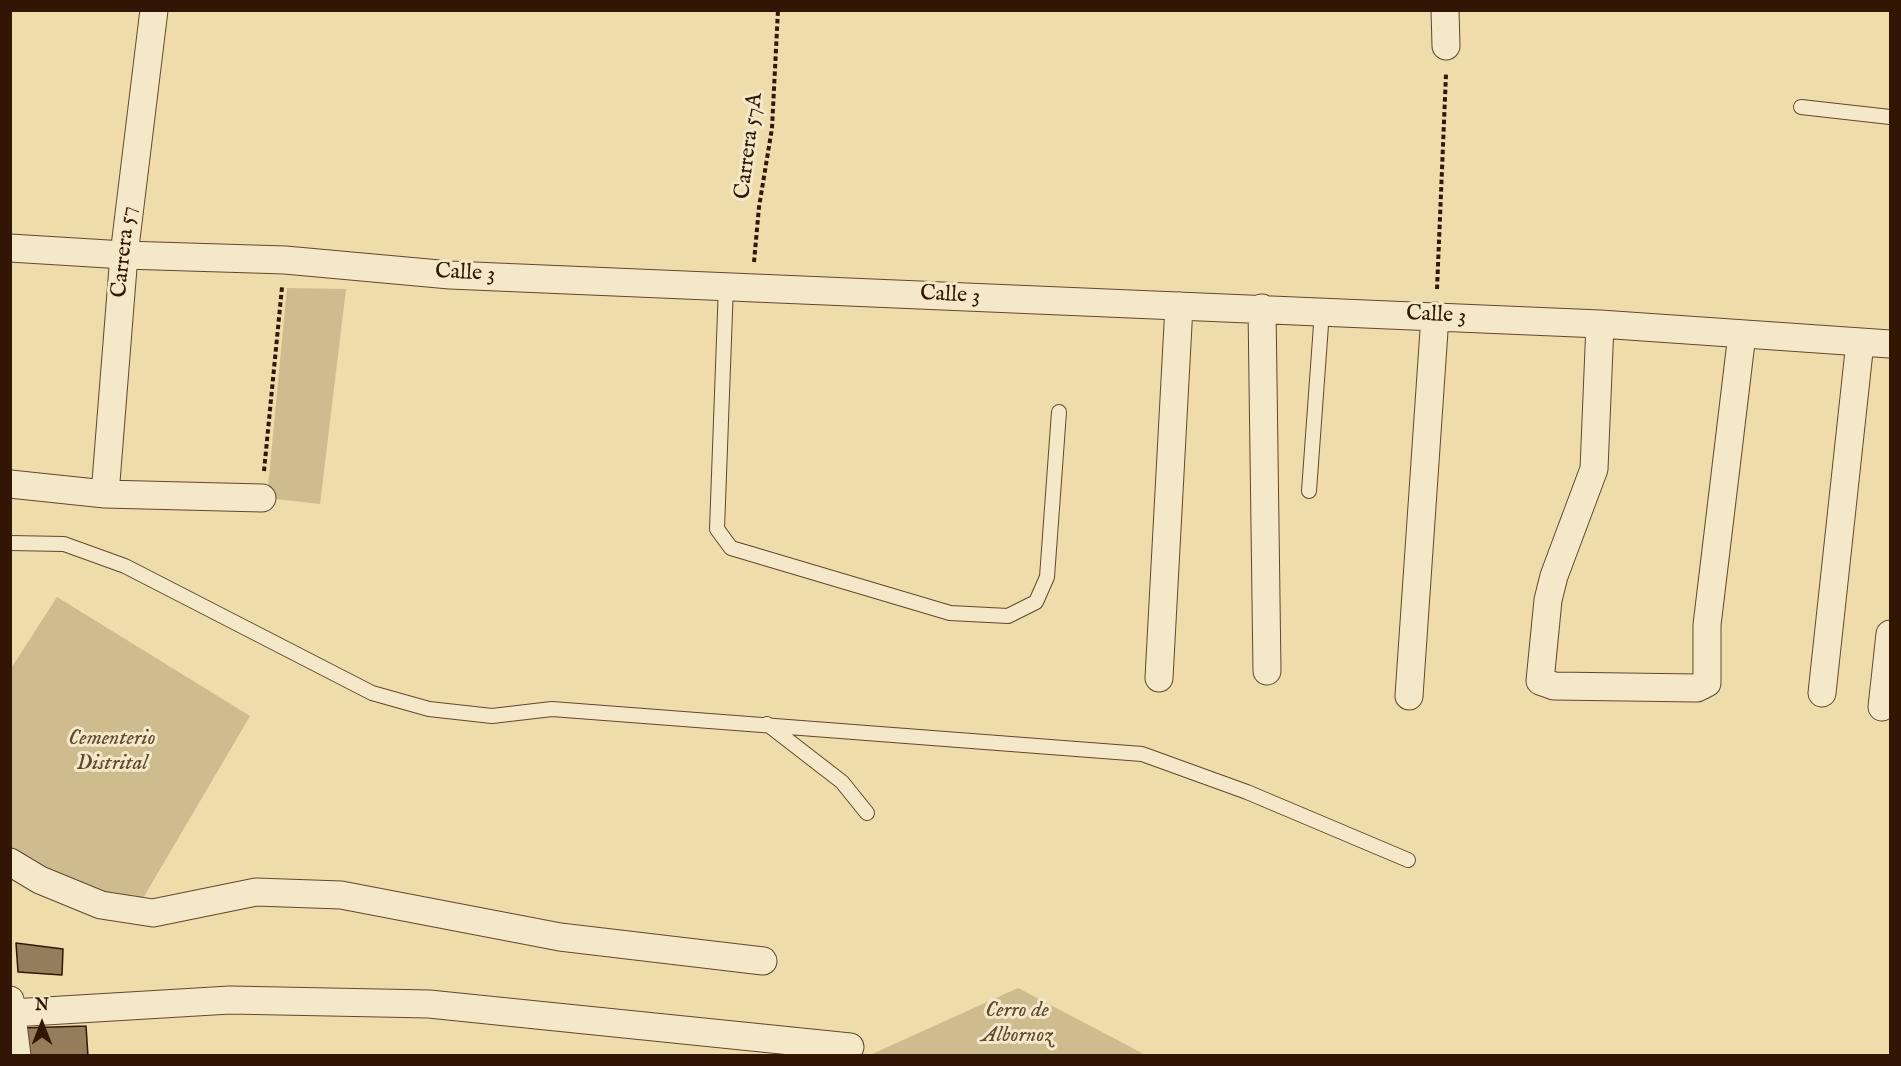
<!DOCTYPE html>
<html>
<head>
<meta charset="utf-8">
<style>
	body { margin:0 }
	#map { position:relative; width:1901px; height:1066px; overflow:hidden; background:#eedcab; font-family:"IM FELL English",serif }
	canvas { display:block }
	.frame { position:absolute; inset:0; border:12px solid #311703; pointer-events:none }
	.north { position:absolute; left:12px; top:994px; width:60px; height:60px; -webkit-text-stroke:4px #f4e8c8; paint-order:stroke; rotate:0deg; font-size:16px; font-weight:700; line-height:24px; text-align:center; color:#311703 }
	.north::after { content:''; display:block; margin:auto; width:21px; height:27px; background:#311703; clip-path:polygon(50% 0,100% 100%,50% 72%,0 100%) }
</style>
</head>
<body>
<div id="map">
<canvas width="1901" height="1066"></canvas>
<div class="frame"></div>
<div class="north">N</div>
</div>
<script>
const ctx = document.querySelector('canvas').getContext('2d');
ctx.lineJoin = 'round';
function fillPath(path, color) { ctx.fillStyle = color; ctx.fill(path, 'evenodd'); }
const shape = rows => new Path2D(rows.map(r => 'M' + r).join(''));
function strokePath(path, color, width, dash) { ctx.strokeStyle = color; ctx.lineWidth = width; ctx.lineCap = dash ? 'butt' : 'round'; ctx.setLineDash(dash || []); ctx.stroke(path); }
function write(font, color, halo, rows, align = 'center') {
  ctx.font = font + ' "IM FELL English",serif'; ctx.lineWidth = 6; ctx.setLineDash([]); ctx.textBaseline = 'middle'; ctx.strokeStyle = halo; ctx.fillStyle = color; for (const [text, x, y, turn = 0] of rows) {
    ctx.save(); ctx.translate(x, y); ctx.rotate((+turn || 0) * Math.PI / 180); ctx.textAlign = isNaN(turn) ? turn : align; if (halo) ctx.strokeText(text, 0, 0); ctx.fillText(text, 0, 0); ctx.restore();
  }
}
fillPath(shape([
	[287,288,346,289,320,504,267,498],
	[57,597,250,716,132,917,11,870,10,670],
	[1018,988,1142,1053,1141,1055,870,1055]
]), '#cebb8e');
const building = shape([
	[16,943,63,949,62,975,18,972,16,943],
	[86,1026,88,1056,23,1056,21,1028,86,1026]
]);
fillPath(building, '#937d5a');
strokePath(building, '#311703', 1.5);
const service = shape([
	[1801,107,1890,117],
	[726,285,717,529,731,548,950,613,1008,616,1036,602,1047,577,1059,412],
	[1309,491,1322,311],
	[10,543,64,544,125,566,372,693,429,709,492,716,552,709,1142,754,1247,792,1408,860],
	[767,724,842,782,867,813]
]);
const minor = shape([
	[1445,10,1446,46],
	[10,248,124,255,285,260,450,275,1600,324,1890,344],
	[1262,308,1267,671],
	[1600,324,1594,469,1554,576,1548,600,1540,681,1554,686,1697,688,1707,683,1707,625,1742,334],
	[10,484,105,494,262,498],
	[105,494,124,255,154,10],
	[1159,678,1179,306],
	[1822,693,1860,342],
	[1409,696,1435,316],
	[1882,707,1890,634],
	[10,862,40,880,101,905,153,913,256,892,341,895,560,937,763,961],
	[10,1000,17,1056],
	[12,1013,230,1000,429,1004,850,1047]
]);
strokePath(service, '#60482d', 16);
strokePath(minor, '#60482d', 29);
strokePath(shape([
	[754,262,759,207,772,128,778,10],
	[1437,289,1446,74],
	[264,471,282,287]
]), '#311703', 4, [4.5, 3]);
strokePath(service, '#f4e8c8', 14);
strokePath(minor, '#f4e8c8', 27);
write('22px', '#311703', '#f4e8c8', [
	["Carrera 57A",750,146,-83],
	["Carrera 57",125,252,-84],
	["Calle 3",465,274,3],
	["Calle 3",950,296,3],
	["Calle 3",1436,316,3]
]);
write('italic 22px', '#60482d', '#f4e8c8', [
	["Cementerio",112,739],
	["Distrital",112,764],
	["Cerro de",1017,1011],
	["Albornoz",1017,1036]
]);
</script>
</body>
</html>
